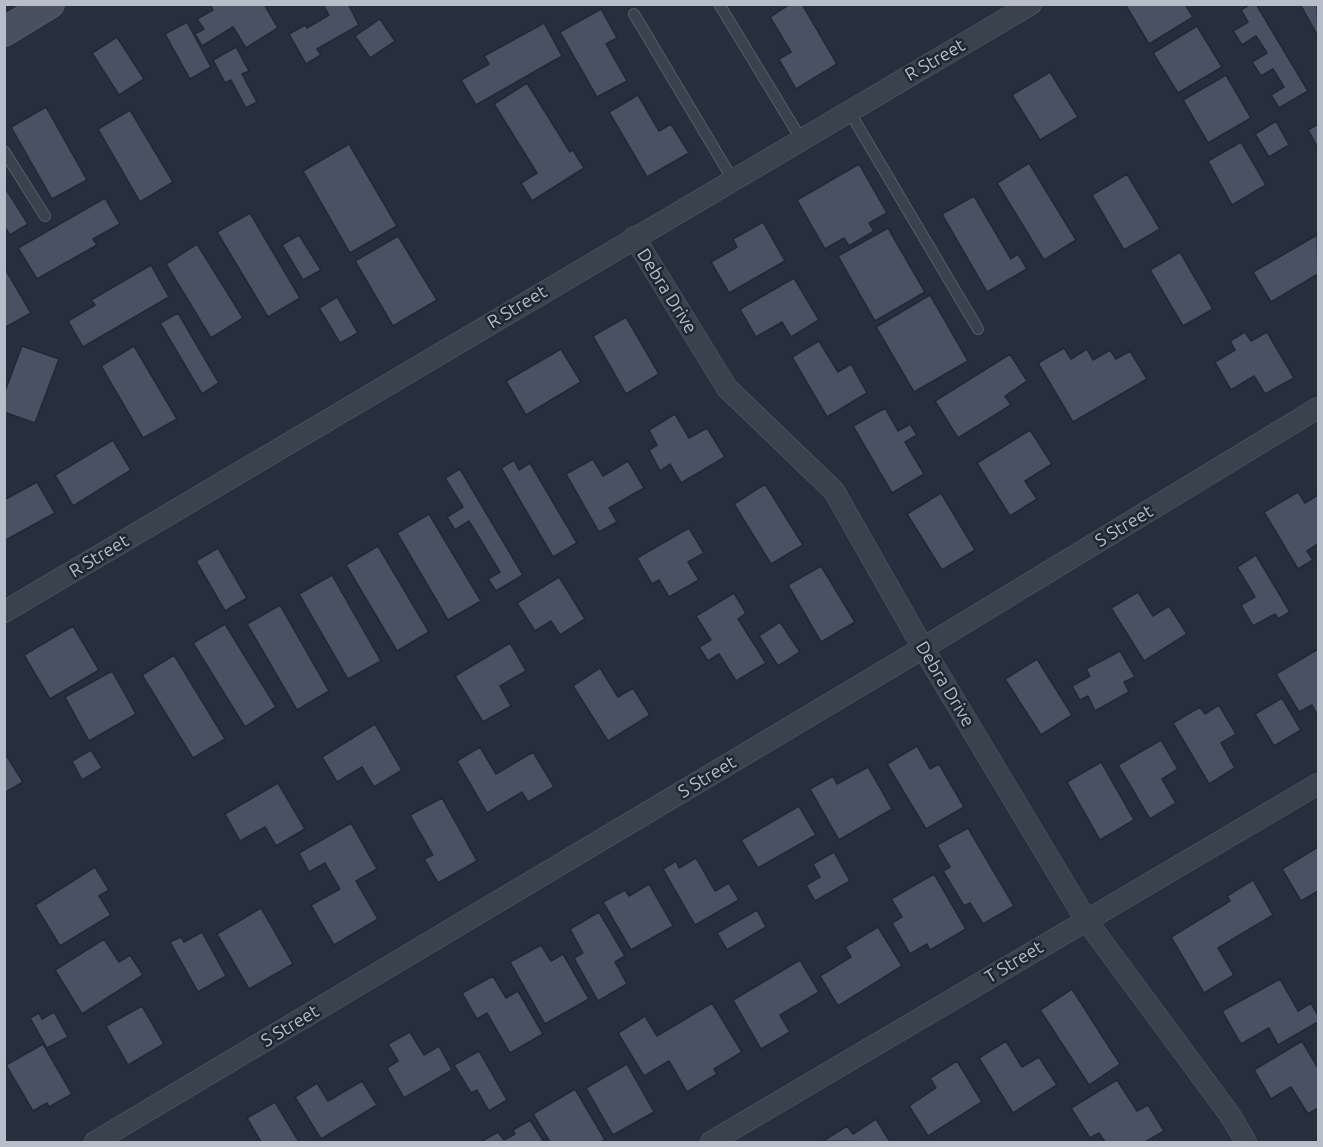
<!DOCTYPE html>
<html>
<head>
<meta charset="utf-8">
<style>
	body { margin:0 }
	#map { position:relative; width:1323px; height:1147px; overflow:hidden; background:#262f3e; font-family:Ubuntu,sans-serif }
	canvas { display:block }
	.frame { position:absolute; inset:0; border:6px solid #b7bdc9; pointer-events:none }
</style>
</head>
<body>
<div id="map">
<canvas width="1323" height="1147"></canvas>
<div class="frame"></div>
</div>
<script>
const ctx = document.querySelector('canvas').getContext('2d');
ctx.lineJoin = 'round';
function fillPath(path, color) { ctx.fillStyle = color; ctx.fill(path, 'evenodd'); }
const shape = rows => new Path2D(rows.map(r => 'M' + r).join(''));
function strokePath(path, color, width, dash) { ctx.strokeStyle = color; ctx.lineWidth = width; ctx.lineCap = dash ? 'butt' : 'round'; ctx.setLineDash(dash || []); ctx.stroke(path); }
function write(font, color, halo, rows, align = 'center') {
  ctx.font = font + ' Ubuntu,sans-serif'; ctx.lineWidth = 5; ctx.setLineDash([]); ctx.textBaseline = 'middle'; ctx.strokeStyle = halo; ctx.fillStyle = color; for (const [text, x, y, turn = 0] of rows) {
    ctx.save(); ctx.translate(x, y); ctx.rotate((+turn || 0) * Math.PI / 180); ctx.textAlign = isNaN(turn) ? turn : align; if (halo) ctx.strokeText(text, 0, 0); ctx.fillText(text, 0, 0); ctx.restore();
  }
}
const building = shape([
	[210,4,264,4,278,28,246,48,233,27,202,46,195,34,204,29,197,19,213,10,210,4],
	[327,4,348,4,359,25,317,49,321,55,306,64,289,34,305,25,307,28,329,15,324,6,327,4],
	[790,4,802,4,837,64,796,89,779,59,791,52,770,17,790,4],
	[1125,4,1185,4,1193,17,1149,44,1125,4],
	[1251,4,1256,4,1308,91,1279,108,1271,95,1284,87,1273,69,1261,76,1252,62,1267,53,1256,36,1242,45,1233,31,1248,22,1241,10,1251,4],
	[1300,4,1317,4,1318,36,1300,4],
	[601,9,617,38,606,44,627,81,597,97,560,32,601,9],
	[380,19,395,41,370,58,355,36,380,19],
	[187,22,211,67,190,79,165,34,187,22],
	[544,23,562,56,476,105,461,80,489,64,484,56,544,23],
	[1197,26,1222,67,1178,93,1153,53,1197,26],
	[117,37,144,79,119,95,92,53,117,37],
	[236,47,249,71,242,74,257,102,246,108,231,80,225,83,213,60,236,47],
	[1050,72,1078,117,1040,140,1012,95,1050,72],
	[1226,75,1251,118,1208,143,1183,100,1226,75],
	[527,83,570,152,573,150,584,168,532,201,521,183,537,173,494,104,527,83],
	[638,95,659,131,671,124,689,153,647,177,609,112,638,95],
	[46,107,87,180,52,199,11,127,46,107],
	[130,110,173,182,140,202,98,129,130,110],
	[1276,121,1289,145,1269,157,1255,134,1276,121],
	[1318,124,1318,148,1308,130,1318,124],
	[1241,142,1266,185,1232,205,1208,161,1241,142],
	[349,144,397,226,350,253,303,171,349,144],
	[1029,163,1076,240,1044,260,997,183,1029,163],
	[859,164,887,213,869,223,874,231,849,246,844,238,825,249,797,200,859,164],
	[1127,174,1160,229,1124,250,1092,195,1127,174],
	[4,186,28,224,10,235,4,226,4,186],
	[974,196,1011,259,1018,254,1027,269,987,292,942,214,974,196],
	[105,198,120,224,93,239,97,245,37,279,18,248,105,198],
	[250,213,300,298,268,317,217,232,250,213],
	[763,222,785,261,729,293,711,262,737,247,733,239,763,222],
	[888,228,925,292,875,321,838,256,888,228],
	[299,235,321,270,303,280,282,245,299,235],
	[1317,235,1318,274,1271,302,1253,272,1317,235],
	[398,236,437,300,393,326,355,261,398,236],
	[197,244,243,318,211,338,166,264,197,244],
	[1180,252,1213,309,1183,326,1150,270,1180,252],
	[151,265,169,297,83,347,68,321,95,305,91,300,151,265],
	[4,267,31,313,4,328,4,267],
	[794,278,819,320,791,337,782,322,756,337,740,309,794,278],
	[930,295,968,361,914,392,876,327,930,295],
	[337,297,358,333,340,343,319,308,337,297],
	[178,313,219,383,202,394,160,323,178,313],
	[626,317,659,374,626,394,593,336,626,317],
	[1245,332,1251,341,1267,332,1294,378,1265,394,1254,376,1231,390,1215,362,1235,350,1230,341,1245,332],
	[819,341,838,372,851,364,867,393,827,417,792,357,819,341],
	[22,346,59,359,35,423,4,412,4,394,22,346],
	[134,346,177,419,143,438,101,366,134,346],
	[1064,348,1071,359,1087,349,1093,360,1110,350,1116,359,1130,351,1147,379,1073,422,1038,363,1064,348],
	[561,349,581,382,526,415,506,381,561,349],
	[1010,354,1027,381,1005,396,1011,405,958,438,935,401,1010,354],
	[885,408,898,431,910,424,917,435,905,442,924,474,892,493,853,426,885,408],
	[675,414,689,438,707,428,725,457,681,483,670,464,660,471,649,450,657,445,649,430,675,414],
	[1030,430,1052,464,1025,481,1037,499,1010,516,977,463,1030,430],
	[113,440,131,470,73,506,55,475,113,440],
	[593,459,603,476,628,461,644,488,609,508,617,522,599,532,566,474,593,459],
	[514,460,519,470,530,463,577,543,553,557,501,468,514,460],
	[460,469,523,575,496,591,488,579,500,572,469,521,455,530,447,517,463,507,445,478,460,469],
	[37,482,55,513,4,541,4,500,37,482],
	[765,484,803,545,771,564,734,504,765,484],
	[1298,492,1305,503,1318,495,1318,544,1307,551,1313,560,1298,569,1264,512,1298,492],
	[941,493,975,550,942,570,907,514,941,493],
	[429,514,481,601,448,620,397,533,429,514],
	[689,528,704,553,688,562,699,580,669,597,659,580,652,584,637,558,689,528],
	[378,546,429,632,397,651,346,565,378,546],
	[218,548,247,598,225,611,196,561,218,548],
	[1256,555,1290,612,1278,619,1275,614,1253,626,1241,605,1255,597,1237,567,1256,555],
	[821,566,855,622,821,642,788,585,821,566],
	[332,575,381,661,348,679,299,594,332,575],
	[559,577,585,619,560,635,551,621,535,631,517,603,559,577],
	[1138,592,1153,616,1169,606,1187,634,1144,661,1111,608,1138,592],
	[734,593,746,613,738,619,766,663,736,681,719,654,708,661,699,647,711,640,696,616,734,593],
	[280,605,329,691,297,710,247,624,280,605],
	[780,622,800,652,778,666,759,636,780,622],
	[225,624,276,707,245,727,193,643,225,624],
	[73,626,99,670,50,699,24,655,73,626],
	[510,643,526,671,500,686,511,706,483,722,455,676,510,643],
	[1318,649,1318,716,1312,705,1299,712,1276,674,1318,649],
	[1120,651,1135,677,1124,682,1129,692,1095,711,1088,696,1080,700,1072,686,1090,676,1086,669,1120,651],
	[174,655,225,739,193,758,142,675,174,655],
	[1037,659,1072,715,1041,735,1005,679,1037,659],
	[600,668,618,697,633,688,650,715,608,741,573,686,600,668],
	[112,671,136,714,89,741,65,697,112,671],
	[1282,698,1301,730,1274,746,1255,714,1282,698],
	[1219,705,1236,734,1221,743,1235,768,1209,784,1173,723,1200,707,1205,714,1219,705],
	[375,724,402,770,374,787,362,767,337,782,322,757,375,724],
	[1161,740,1178,769,1162,779,1176,803,1150,819,1118,765,1161,740],
	[917,746,930,769,939,764,964,807,926,829,887,764,917,746],
	[480,747,496,774,533,752,554,787,528,802,522,792,487,813,457,761,480,747],
	[91,750,102,768,82,780,72,761,91,750],
	[4,752,23,782,4,793,4,752],
	[1101,762,1134,820,1100,840,1067,782,1101,762],
	[868,767,892,809,839,840,810,789,833,776,837,784,868,767],
	[278,783,305,829,276,846,265,827,240,841,225,814,278,783],
	[442,798,477,861,438,883,424,859,433,855,410,815,442,798],
	[799,806,816,835,758,868,741,840,799,806],
	[351,823,377,869,356,881,378,919,334,945,311,905,340,889,325,863,309,872,299,853,351,823],
	[968,828,1014,906,983,924,970,903,964,906,943,871,950,867,937,845,968,828],
	[1318,847,1318,891,1301,901,1282,869,1318,847],
	[834,852,850,881,815,901,806,885,820,877,813,864,834,852],
	[696,858,715,891,729,883,739,900,695,925,663,869,676,861,679,868,696,858],
	[95,867,109,890,99,896,111,915,60,946,35,905,95,867],
	[934,874,966,929,930,950,927,944,910,954,892,923,902,917,891,899,934,874],
	[1253,880,1273,915,1218,948,1234,975,1204,993,1171,937,1230,901,1227,896,1253,880],
	[649,884,673,926,631,950,603,902,625,890,629,896,649,884],
	[261,908,293,964,249,989,217,934,261,908],
	[757,910,766,927,727,950,717,933,757,910],
	[599,912,625,956,615,962,627,984,598,1001,574,958,583,953,570,929,599,912],
	[878,927,902,966,838,1006,820,976,851,957,845,947,878,927],
	[202,932,226,976,198,992,170,942,181,937,184,942,202,932],
	[104,939,119,962,130,955,143,975,82,1014,55,970,104,939],
	[541,945,551,961,563,954,589,999,545,1024,510,962,541,945],
	[800,960,819,992,780,1015,790,1032,761,1049,733,1000,800,960],
	[493,976,506,998,518,991,543,1034,510,1053,487,1013,477,1019,462,993,493,976],
	[1280,979,1298,1011,1311,1003,1318,1016,1318,1022,1278,1045,1269,1028,1241,1044,1222,1011,1280,979],
	[1072,989,1120,1064,1089,1085,1040,1010,1072,989],
	[712,1003,742,1052,714,1069,717,1074,687,1092,669,1061,644,1076,618,1033,645,1016,657,1036,712,1003],
	[142,1006,164,1044,128,1065,106,1026,142,1006],
	[54,1012,68,1037,47,1048,30,1018,39,1013,42,1019,54,1012],
	[410,1032,424,1055,439,1046,452,1070,404,1098,387,1068,398,1061,388,1044,410,1032],
	[1006,1041,1022,1067,1039,1057,1057,1085,1013,1113,979,1058,1006,1041],
	[1302,1041,1318,1068,1318,1108,1308,1114,1291,1087,1271,1099,1254,1070,1302,1041],
	[43,1044,72,1094,49,1107,47,1103,33,1111,6,1065,43,1044],
	[479,1051,507,1100,489,1111,477,1090,471,1093,454,1065,479,1051],
	[957,1061,982,1102,928,1136,909,1106,936,1088,930,1078,957,1061],
	[627,1064,654,1112,613,1135,586,1088,627,1064],
	[1117,1080,1137,1111,1148,1105,1164,1131,1145,1142,1105,1142,1099,1133,1090,1138,1071,1108,1117,1080],
	[362,1081,377,1105,321,1139,295,1097,317,1083,328,1101,362,1081],
	[575,1089,605,1140,600,1142,550,1142,533,1114,575,1089],
	[275,1102,299,1142,261,1142,247,1118,275,1102],
	[876,1119,890,1142,823,1141,847,1126,853,1134,876,1119],
	[530,1120,544,1142,485,1142,484,1140,498,1132,504,1140,515,1134,513,1130,530,1120]
]);
fillPath(building, '#485262');
strokePath(building, '#212935', 1.5);
const lane = shape([
	[719,4,801,139],
	[634,14,733,180],
	[849,111,978,329],
	[4,151,45,216]
]);
const street = shape([
	[634,237,727,388,834,491,923,648,1086,920,1230,1115,1246,1142],
	[4,612,1031,4],
	[95,1142,923,648,1318,408],
	[711,1142,1318,784]
]);
const secondary = shape([
	[4,32,50,4]
]);
strokePath(lane, '#555d69', 12);
strokePath(street, '#555d69', 22);
strokePath(secondary, '#555d69', 30);
strokePath(lane, '#3a424e', 10);
strokePath(street, '#3a424e', 21);
strokePath(secondary, '#495161', 28);
write('18px', '#b7bdc9', '#1f2733', [
	["R Street",935,60,-30],
	["Debra Drive",667,291,58],
	["R Street",517,307,-31],
	["S Street",1124,526,-31],
	["R Street",99,556,-31],
	["Debra Drive",945,684,59],
	["S Street",707,777,-31],
	["T Street",1014,962,-31],
	["S Street",290,1026,-31]
]);
</script>
</body>
</html>
